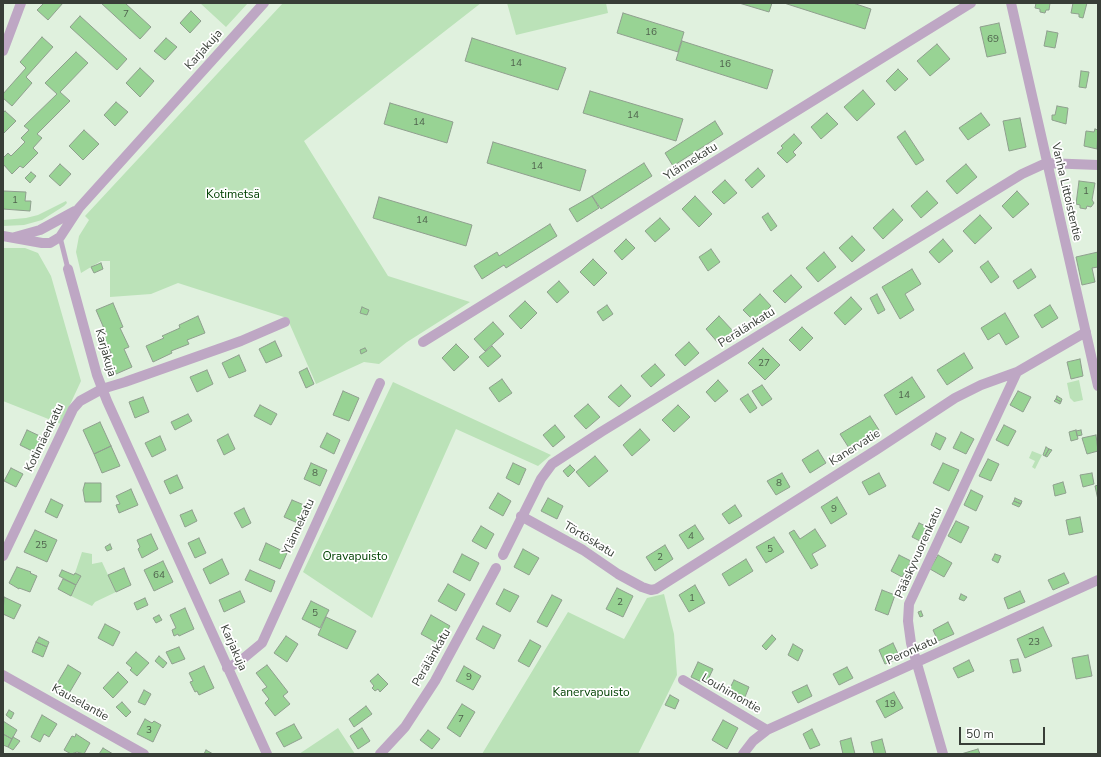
<!DOCTYPE html>
<html>
<head>
<meta charset="utf-8">
<style>
	body { margin:0 }
	#map { position:relative; width:1101px; height:757px; overflow:hidden; background:#e0f1de; font-family:"Nunito Sans",sans-serif }
	canvas { display:block }
	.frame { position:absolute; inset:0; border:4px solid #383e37; pointer-events:none }
	.scale { position:absolute; left:959px; top:727px; width:86px; height:18px; box-sizing:border-box; border:2px solid #383e37; border-top:0; padding-left:5px; font-size:12px; line-height:14px; white-space:nowrap; color:#383e37; -webkit-text-stroke:3px #fff; paint-order:stroke }
</style>
</head>
<body>
<div id="map">
<canvas width="1101" height="757"></canvas>
<div class="frame"></div>
<div class="scale">50 m</div>
</div>
<script>
const ctx = document.querySelector('canvas').getContext('2d');
ctx.lineJoin = 'round';
function fillPath(path, color) { ctx.fillStyle = color; ctx.fill(path, 'evenodd'); }
const shape = rows => new Path2D(rows.map(r => 'M' + r).join(''));
function strokePath(path, color, width, dash) { ctx.strokeStyle = color; ctx.lineWidth = width; ctx.lineCap = dash ? 'butt' : 'round'; ctx.setLineDash(dash || []); ctx.stroke(path); }
function write(font, color, halo, rows, align = 'center') {
  ctx.font = font + ' "Nunito Sans",sans-serif'; ctx.lineWidth = 3.5; ctx.setLineDash([]); ctx.textBaseline = 'middle'; ctx.strokeStyle = halo; ctx.fillStyle = color; for (const [text, x, y, turn = 0] of rows) {
    ctx.save(); ctx.translate(x, y); ctx.rotate((+turn || 0) * Math.PI / 180); ctx.textAlign = isNaN(turn) ? turn : align; if (halo) ctx.strokeText(text, 0, 0); ctx.fillText(text, 0, 0); ctx.restore();
  }
}
fillPath(shape([
	[200,3,248,3,226,27],
	[283,3,481,3,304,141,388,276,470,302,407,342,379,364,364,362,316,384,287,318,178,283,151,294,110,297,110,261,101,261,81,273,76,252,79,236,89,220,85,216],
	[507,3,606,3,608,13,516,35],
	[66,201,67,203,64,206,42,220,24,225,3,226,3,220,26,218,38,215],
	[3,248,25,248,38,253,51,276,81,381,61,424,3,401],
	[1079,380,1083,400,1074,402,1070,398,1067,383],
	[393,382,551,455,538,466,456,429,372,618,303,572],
	[1032,451,1042,455,1035,469,1032,467,1035,461,1029,458],
	[82,552,92,554,92,564,102,562,116,592,95,602,92,606,71,596,81,576,75,573],
	[664,594,674,634,677,675,638,754,482,754,568,612,624,639,647,598],
	[338,728,355,754,299,754]
]), '#bbe2b8');
const building = shape([
	[44,3,63,3,48,20,37,10,44,3],
	[101,3,125,3,151,27,140,39,101,3],
	[739,3,772,3,769,12,739,3],
	[784,3,853,3,871,9,865,29,784,3],
	[1036,3,1050,3,1049,10,1046,10,1045,13,1040,12,1040,9,1035,8,1036,3],
	[1073,3,1087,3,1083,18,1079,17,1079,14,1071,13,1073,3],
	[191,11,201,21,190,33,180,23,191,11],
	[623,13,684,32,678,52,617,33,623,13],
	[80,16,127,59,117,70,70,27,80,16],
	[999,23,1006,53,987,57,980,27,999,23],
	[1047,31,1058,33,1055,48,1044,46,1047,31],
	[42,37,53,47,26,77,32,83,12,106,3,98,3,94,26,68,20,62,42,37],
	[166,38,177,47,165,60,154,51,166,38],
	[472,38,566,68,558,90,465,61,472,38],
	[682,41,773,70,767,89,676,60,682,41],
	[937,44,950,59,930,76,917,61,937,44],
	[76,52,88,63,60,92,70,101,37,134,42,138,33,148,38,153,23,168,20,166,12,174,3,164,3,158,8,153,11,156,25,142,21,138,29,130,24,126,57,94,45,83,76,52],
	[140,68,154,81,140,97,126,83,140,68],
	[898,69,908,79,895,91,886,81,898,69],
	[1081,71,1089,72,1086,88,1079,87,1081,71],
	[863,90,875,104,857,121,844,107,863,90],
	[590,91,683,119,676,141,583,113,590,91],
	[116,102,128,112,115,126,104,115,116,102],
	[390,103,453,122,447,143,384,124,390,103],
	[1057,106,1068,108,1066,124,1052,120,1052,115,1055,115,1057,106],
	[5,111,16,121,3,134,3,113,5,111],
	[827,113,838,124,821,139,811,127,827,113],
	[981,113,990,125,968,140,959,128,981,113],
	[1020,118,1026,147,1009,151,1003,121,1020,118],
	[715,121,723,134,673,166,665,153,715,121],
	[1095,129,1098,130,1097,149,1084,146,1086,131,1094,132,1095,129],
	[84,130,99,144,83,160,69,146,84,130],
	[905,131,924,160,916,165,897,137,905,131],
	[794,134,802,143,793,152,796,155,787,163,777,153,783,148,781,146,794,134],
	[493,142,586,170,580,191,487,163,493,142],
	[644,163,652,176,601,209,592,196,644,163],
	[60,164,71,174,60,186,49,176,60,164],
	[966,164,977,177,957,194,946,181,966,164],
	[758,168,765,176,752,188,745,180,758,168],
	[31,172,36,176,30,183,25,178,31,172],
	[725,180,737,193,724,204,712,192,725,180],
	[1079,181,1095,183,1092,200,1094,203,1091,207,1087,206,1086,209,1080,208,1080,205,1076,204,1079,181],
	[3,191,26,192,25,201,31,201,30,211,3,209,3,191],
	[927,191,938,203,921,218,911,206,927,191],
	[1017,191,1029,204,1013,218,1002,206,1017,191],
	[592,196,599,208,577,222,569,209,592,196],
	[695,196,712,214,699,227,682,209,695,196],
	[379,197,472,225,466,246,373,218,379,197],
	[893,209,903,220,883,239,873,228,893,209],
	[768,213,777,226,771,231,762,217,768,213],
	[980,215,992,228,975,244,963,231,980,215],
	[660,218,670,229,655,242,645,231,660,218],
	[550,224,557,236,506,268,504,265,482,279,474,266,497,252,499,256,550,224],
	[852,236,865,250,852,262,839,248,852,236],
	[626,239,635,248,622,260,614,251,626,239],
	[943,239,953,251,939,263,929,252,943,239],
	[711,249,720,262,708,271,699,257,711,249],
	[824,252,836,267,818,282,806,268,824,252],
	[1098,252,1098,267,1092,268,1095,282,1082,285,1076,257,1098,252],
	[593,259,607,273,594,286,580,272,593,259],
	[988,261,999,277,991,283,980,267,988,261],
	[101,263,103,269,94,273,91,267,101,263],
	[912,269,921,284,905,294,914,310,900,319,882,287,912,269],
	[1031,269,1036,277,1018,289,1013,281,1031,269],
	[791,275,802,287,785,303,773,291,791,275],
	[559,281,569,292,557,303,547,292,559,281],
	[760,294,771,306,755,322,743,310,760,294],
	[877,294,885,310,878,314,870,298,877,294],
	[851,297,862,309,845,325,834,313,851,297],
	[525,301,537,313,521,329,509,316,525,301],
	[113,303,123,327,120,328,129,347,124,349,132,367,116,374,107,354,111,353,102,334,106,333,96,310,113,303],
	[607,305,613,314,603,321,597,312,607,305],
	[1050,305,1058,318,1042,328,1034,315,1050,305],
	[362,307,369,310,367,315,360,313,362,307],
	[1005,313,1019,337,1006,345,999,333,988,340,981,328,1005,313],
	[198,316,205,333,187,340,189,344,171,351,172,353,153,362,146,346,164,338,162,336,180,328,179,325,198,316],
	[719,316,733,331,719,344,706,329,719,316],
	[493,322,504,334,485,351,474,339,493,322],
	[802,327,813,338,800,351,789,340,802,327],
	[275,341,282,356,266,363,259,349,275,341],
	[689,342,699,353,685,366,675,355,689,342],
	[456,344,469,357,454,371,442,358,456,344],
	[492,346,501,356,488,367,479,357,492,346],
	[365,348,367,351,361,354,360,350,365,348],
	[763,348,780,365,765,380,748,363,763,348],
	[964,353,973,368,947,385,937,370,964,353],
	[239,355,246,371,229,378,222,363,239,355],
	[1080,359,1083,376,1071,379,1067,362,1080,359],
	[655,364,665,375,651,387,641,376,655,364],
	[307,368,314,384,306,388,299,372,307,368],
	[207,370,213,384,197,392,190,377,207,370],
	[912,377,925,397,896,415,884,395,912,377],
	[502,379,512,393,499,402,489,388,502,379],
	[718,380,728,391,715,402,706,392,718,380],
	[621,385,631,396,619,407,608,397,621,385],
	[762,385,772,399,762,406,752,391,762,385],
	[343,391,359,398,349,421,333,415,343,391],
	[1018,391,1031,397,1023,412,1010,405,1018,391],
	[748,394,757,408,750,413,740,399,748,394],
	[1057,396,1062,399,1061,402,1056,399,1057,396],
	[143,397,149,412,135,418,129,402,143,397],
	[1056,399,1061,402,1060,404,1054,401,1056,399],
	[588,404,600,417,586,429,574,416,588,404],
	[260,405,277,414,271,425,254,416,260,405],
	[678,405,690,417,674,432,662,420,678,405],
	[188,414,192,421,175,430,171,422,188,414],
	[870,416,879,430,849,448,840,434,870,416],
	[100,422,111,446,94,454,83,430,100,422],
	[555,425,565,437,553,447,543,435,555,425],
	[1004,425,1016,431,1008,446,996,440,1004,425],
	[640,429,650,440,632,456,623,445,640,429],
	[27,430,42,437,34,452,20,445,27,430],
	[1076,430,1078,439,1071,441,1069,432,1076,430],
	[1081,430,1082,435,1077,436,1076,431,1081,430],
	[961,432,974,439,966,454,953,448,961,432],
	[327,433,340,440,334,454,320,447,327,433],
	[936,433,946,438,940,450,931,445,936,433],
	[228,434,235,449,224,455,217,440,228,434],
	[1096,435,1098,451,1087,454,1082,438,1096,435],
	[160,436,166,450,152,457,145,443,160,436],
	[111,446,120,466,102,473,94,454,111,446],
	[1046,447,1049,449,1045,456,1043,455,1046,447],
	[1049,449,1052,450,1047,457,1045,456,1049,449],
	[818,450,826,463,810,473,802,460,818,450],
	[595,456,608,471,589,487,576,472,595,456],
	[988,459,999,464,991,481,979,476,988,459],
	[311,463,327,470,320,486,304,479,311,463],
	[513,463,526,469,519,485,506,478,513,463],
	[943,463,959,470,949,491,933,483,943,463],
	[570,465,575,470,568,477,563,471,570,465],
	[11,468,23,474,16,487,4,481,11,468],
	[782,473,790,487,776,495,767,481,782,473],
	[879,473,886,486,869,495,862,482,879,473],
	[1092,473,1094,484,1083,487,1080,475,1092,473],
	[177,475,183,488,170,494,164,481,177,475],
	[1063,482,1066,493,1055,496,1053,485,1063,482],
	[85,483,101,483,101,502,85,502,83,490,85,483],
	[1098,485,1098,500,1095,486,1098,485],
	[131,489,138,505,119,513,116,505,120,504,116,496,131,489],
	[971,490,983,496,976,511,964,505,971,490],
	[498,493,511,501,503,516,489,508,498,493],
	[837,497,847,514,831,524,821,507,837,497],
	[548,498,563,506,557,519,541,511,548,498],
	[1015,498,1022,501,1021,504,1014,501,1015,498],
	[51,499,63,505,57,518,45,512,51,499],
	[292,500,309,507,302,525,284,517,292,500],
	[1014,501,1021,504,1019,507,1012,504,1014,501],
	[735,505,742,516,729,524,722,514,735,505],
	[244,508,251,523,242,528,234,513,244,508],
	[192,510,197,521,185,527,180,515,192,510],
	[1080,517,1083,532,1069,535,1066,520,1080,517],
	[956,521,969,527,961,543,948,536,956,521],
	[919,523,930,528,924,543,912,537,919,523],
	[695,525,704,539,688,549,679,535,695,525],
	[481,526,494,534,486,549,472,541,481,526],
	[815,529,826,546,812,554,818,565,811,569,789,533,794,530,800,539,815,529],
	[35,530,57,540,47,562,24,552,35,530],
	[151,534,158,549,142,558,138,549,140,547,137,540,151,534],
	[774,537,784,552,766,563,756,547,774,537],
	[199,538,206,553,195,558,188,543,199,538],
	[266,543,287,553,280,569,259,560,266,543],
	[110,544,112,549,107,551,105,547,110,544],
	[665,545,673,559,655,571,646,557,665,545],
	[523,549,539,558,529,575,514,567,523,549],
	[462,554,479,563,470,581,453,572,462,554],
	[995,554,1001,556,998,563,992,560,995,554],
	[899,555,911,561,902,577,891,571,899,555],
	[938,555,952,563,944,577,930,569,938,555],
	[222,559,229,574,210,584,203,569,222,559],
	[746,559,753,571,729,586,722,574,746,559],
	[163,561,173,582,154,591,144,570,163,561],
	[17,567,31,572,30,573,37,576,30,592,19,588,19,589,9,583,17,567],
	[124,568,131,585,116,592,108,575,124,568],
	[62,570,74,575,75,573,81,576,76,585,59,576,62,570],
	[250,570,275,581,271,592,245,580,250,570],
	[1064,573,1069,583,1053,590,1048,580,1064,573],
	[63,579,76,585,71,596,58,589,63,579],
	[448,584,465,594,456,611,438,601,448,584],
	[695,585,705,603,689,612,679,595,695,585],
	[617,588,633,596,623,617,606,609,617,588],
	[504,589,519,596,510,612,496,604,504,589],
	[882,590,895,595,888,615,875,610,882,590],
	[240,591,245,602,224,612,219,600,240,591],
	[1020,591,1025,602,1008,609,1004,598,1020,591],
	[961,594,967,597,964,601,959,599,961,594],
	[552,595,562,600,547,627,537,622,552,595],
	[4,597,21,605,14,619,3,614,4,597],
	[145,598,148,605,137,610,134,603,145,598],
	[311,601,329,610,320,628,302,619,311,601],
	[185,608,194,629,179,636,178,634,174,636,172,630,176,628,170,615,185,608],
	[921,611,923,616,920,617,918,612,921,611],
	[159,615,162,620,156,623,153,618,159,615],
	[431,615,450,626,439,644,421,634,431,615],
	[326,617,356,631,347,649,318,635,326,617],
	[948,622,954,634,938,641,933,630,948,622],
	[105,624,120,632,113,646,98,638,105,624],
	[483,626,501,635,494,649,476,639,483,626],
	[1043,627,1052,646,1025,658,1017,639,1043,627],
	[772,635,776,639,766,650,762,646,772,635],
	[286,636,298,644,287,662,274,653,286,636],
	[39,637,49,642,47,647,36,642,39,637],
	[530,640,541,646,529,667,518,661,530,640],
	[36,642,47,647,43,657,32,652,36,642],
	[893,643,900,658,885,664,879,650,893,643],
	[793,644,803,650,798,661,788,655,793,644],
	[179,647,185,659,172,664,166,652,179,647],
	[136,652,149,663,137,676,130,670,132,668,126,663,136,652],
	[1088,655,1092,676,1076,679,1072,658,1088,655],
	[159,656,167,663,163,668,155,661,159,656],
	[1018,659,1021,671,1013,673,1010,660,1018,659],
	[969,660,974,671,958,678,953,668,969,660],
	[698,662,713,669,706,684,691,677,698,662],
	[68,665,81,673,68,695,55,687,68,665],
	[267,665,288,692,283,696,290,704,275,716,265,703,269,699,262,690,267,687,256,673,267,665],
	[204,666,214,688,199,695,197,691,195,692,190,682,193,681,189,673,204,666],
	[464,666,481,676,473,690,456,681,464,666],
	[847,667,853,678,839,685,833,674,847,667],
	[118,672,128,682,113,698,103,688,118,672],
	[378,674,388,684,380,692,378,689,375,691,372,688,374,686,370,681,378,674],
	[734,680,749,687,743,702,727,694,734,680],
	[807,685,812,696,798,703,792,692,807,685],
	[144,690,151,694,145,705,138,702,144,690],
	[894,692,903,708,885,718,876,701,894,692],
	[670,695,679,700,675,709,665,705,670,695],
	[122,702,131,712,126,717,116,707,122,702],
	[462,704,475,712,460,737,447,728,462,704],
	[366,706,372,714,354,727,349,719,366,706],
	[9,710,14,713,11,719,6,715,9,710],
	[42,715,57,724,49,737,44,734,40,742,31,737,42,715],
	[145,719,152,723,154,721,161,725,153,742,137,734,145,719],
	[723,720,738,728,727,749,712,740,723,720],
	[3,721,17,730,12,739,3,734,3,721],
	[294,724,302,738,284,747,276,733,294,724],
	[362,728,370,741,358,749,350,736,362,728],
	[812,729,820,745,810,749,803,734,812,729],
	[428,730,440,739,432,749,420,740,428,730],
	[3,734,12,739,8,747,3,745,3,734],
	[76,734,90,743,84,754,77,752,71,754,64,750,72,736,75,737,76,734],
	[13,737,20,741,13,750,8,747,13,737],
	[851,738,855,754,843,754,840,741,851,738],
	[882,739,886,754,874,754,871,742,882,739],
	[103,748,113,754,99,754,103,748],
	[978,749,980,754,961,754,978,749],
	[206,750,213,754,204,754,206,750]
]);
fillPath(building, '#98d394');
strokePath(building, '#8f9f8e', 1);
strokePath(shape([
	[60,237,68,269]
]), '#bea7c4', 5);
strokePath(shape([
	[1011,3,1098,386],
	[3,51,21,3],
	[3,236,42,243,50,243,60,237,79,208,264,3],
	[15,237,40,230,75,211],
	[68,269,97,375,107,401,267,754],
	[423,342,971,3],
	[521,516,583,550,618,574,642,587,651,590,656,589,876,450,955,398,981,385,1017,372,1086,332],
	[503,555,541,479,552,464,601,432,1022,174,1046,163,1098,165],
	[3,556,73,409,80,401,102,389,125,382,241,341,285,322],
	[227,668,239,662,262,643,380,383],
	[3,675,144,754],
	[683,680,767,730],
	[380,754,405,727,435,681,496,568],
	[743,754,753,741,767,730,1098,580],
	[943,754,911,643,908,621,909,604,1017,372]
]), '#bea7c4', 10);
write('10px', '#50634e', null, [
	["7",126,15],
	["16",651,33],
	["69",993,40],
	["14",516,64],
	["16",725,65],
	["14",633,116],
	["14",419,123],
	["14",537,167],
	["1",1086,192],
	["1",15,201],
	["14",422,221],
	["27",764,364],
	["14",904,396],
	["8",315,474],
	["8",779,484],
	["9",834,510],
	["4",691,537],
	["25",41,546],
	["5",770,550],
	["2",660,558],
	["64",159,576],
	["1",692,599],
	["2",620,603],
	["5",315,614],
	["23",1034,643],
	["9",469,678],
	["19",890,705],
	["7",461,720],
	["3",149,731]
]);
write('12px', '#383e37', '#fff', [
	["Karjakuja",204,50,-48],
	["Ylännekatu",691,162,-32],
	["Vanha Littoistentie",1066,192,77],
	["Perälänkatu",747,328,-32],
	["Karjakuja",105,353,74],
	["Kotimäenkatu",45,438,-64],
	["Kanervatie",855,448,-32],
	["Ylännekatu",299,527,-65],
	["Törtöskatu",589,540,31],
	["Pääskyvuorenkatu",919,553,-66],
	["Karjakuja",233,648,66],
	["Peronkatu",912,651,-24],
	["Perälänkatu",432,658,-60],
	["Louhimontie",731,694,30],
	["Kauselantie",80,703,29]
]);
write('12px', '#004102', '#fff', [
	["Kotimetsä",233,195],
	["Oravapuisto",355,557],
	["Kanervapuisto",591,693]
]);
</script>
</body>
</html>
